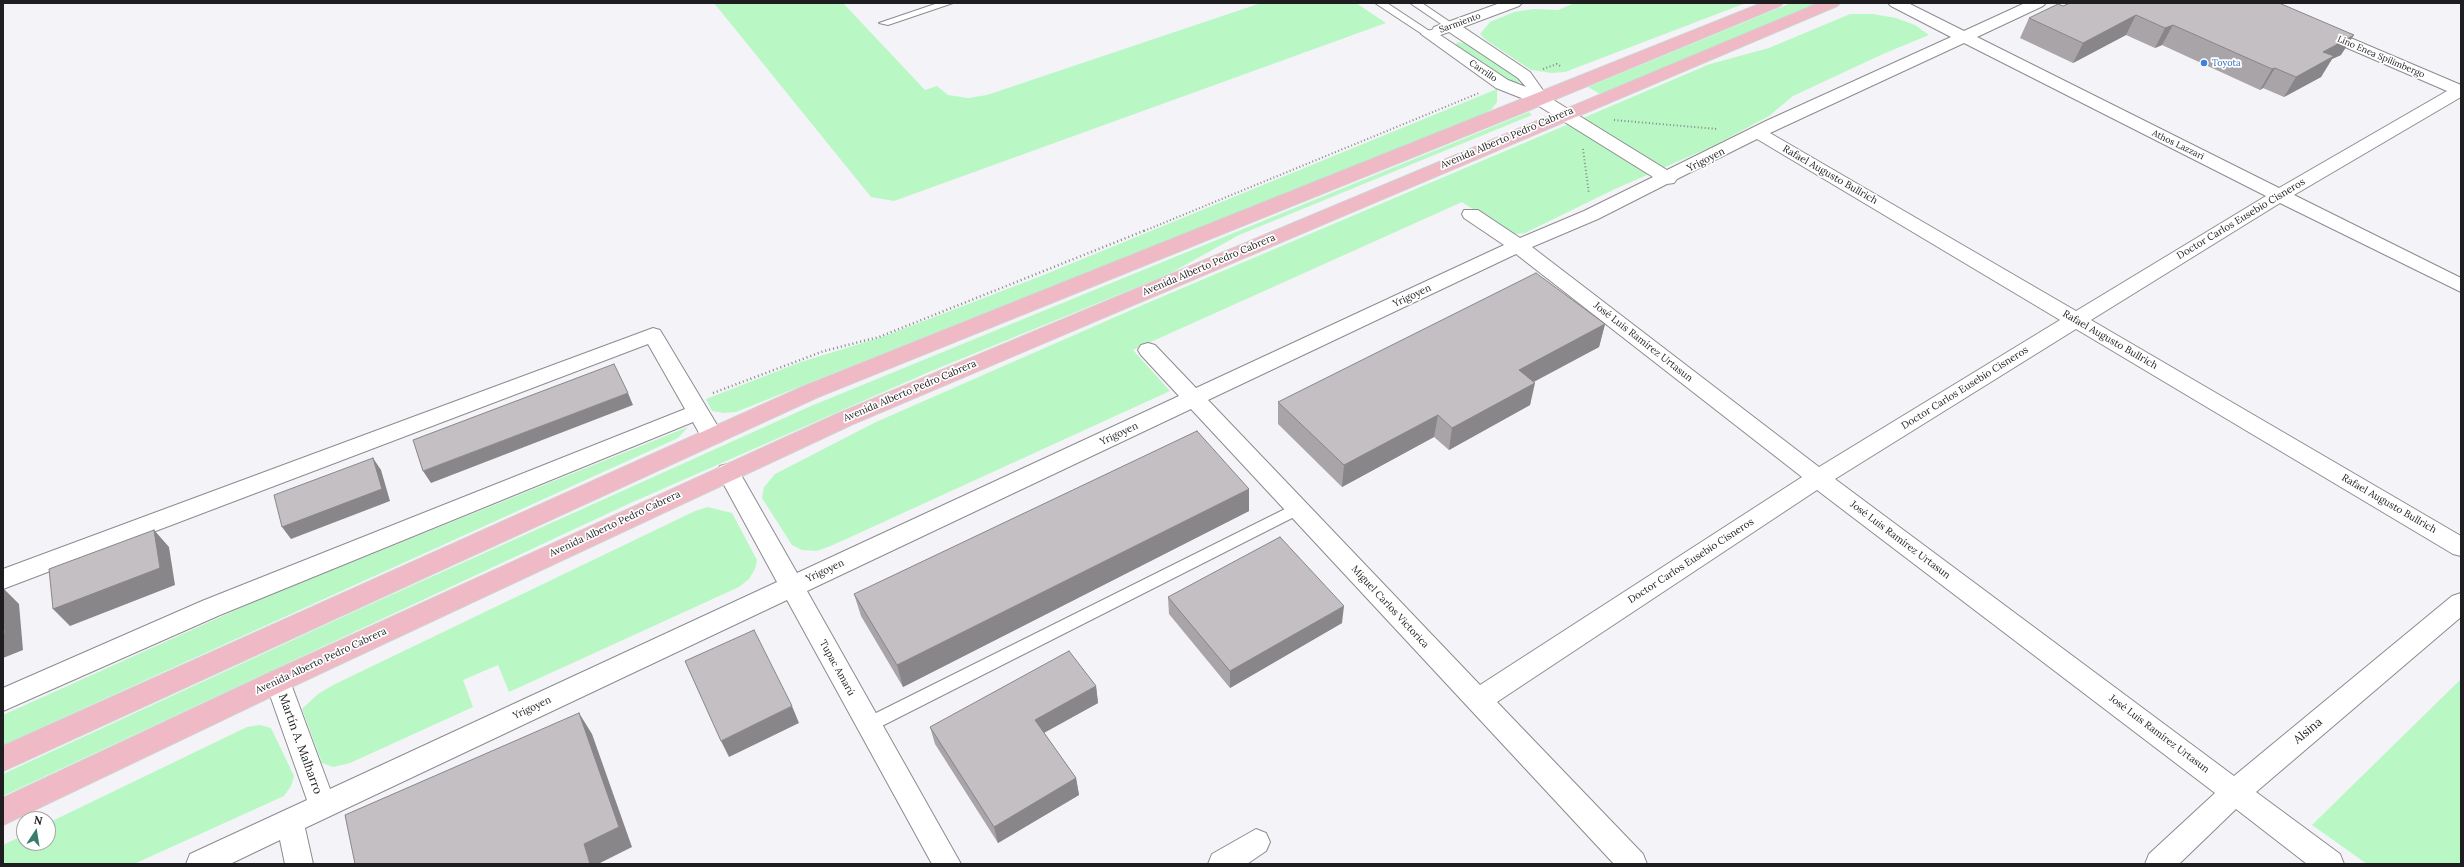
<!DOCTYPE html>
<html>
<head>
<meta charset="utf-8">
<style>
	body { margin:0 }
	#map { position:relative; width:2464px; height:867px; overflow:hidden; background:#f4f3f8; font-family:Lora,serif }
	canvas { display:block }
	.frame { position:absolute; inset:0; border:4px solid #1e1e20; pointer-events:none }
	.north { position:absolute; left:16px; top:811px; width:40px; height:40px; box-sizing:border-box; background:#fff; border:1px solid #a5a5a6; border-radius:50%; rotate:12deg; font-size:11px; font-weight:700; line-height:16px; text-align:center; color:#1e1e20 }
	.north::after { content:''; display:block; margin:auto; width:14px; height:18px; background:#387c6e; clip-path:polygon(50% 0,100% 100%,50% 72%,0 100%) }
</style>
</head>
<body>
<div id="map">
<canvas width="2464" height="867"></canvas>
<div class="frame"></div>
<div class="north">N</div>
</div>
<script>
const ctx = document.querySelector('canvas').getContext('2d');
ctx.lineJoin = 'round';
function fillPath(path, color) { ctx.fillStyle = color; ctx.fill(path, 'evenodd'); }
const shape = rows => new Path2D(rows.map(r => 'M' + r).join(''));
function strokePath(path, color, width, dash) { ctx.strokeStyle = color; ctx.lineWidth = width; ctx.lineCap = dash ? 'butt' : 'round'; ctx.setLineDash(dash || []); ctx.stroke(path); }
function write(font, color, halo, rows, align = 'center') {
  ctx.font = font + ' Lora,serif'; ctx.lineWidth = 3.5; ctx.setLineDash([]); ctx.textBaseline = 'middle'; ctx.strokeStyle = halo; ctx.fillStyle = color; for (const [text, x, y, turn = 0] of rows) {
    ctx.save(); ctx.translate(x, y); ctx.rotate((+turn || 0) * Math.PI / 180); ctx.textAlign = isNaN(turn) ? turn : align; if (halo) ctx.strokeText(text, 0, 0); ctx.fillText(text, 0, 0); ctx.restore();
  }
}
fillPath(shape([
	[714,3,843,3,925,90,937,86,948,95,968,98,987,95,1261,3,1356,3,1386,23,894,201,871,197],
	[1575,3,1746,3,1565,72,1552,73,1531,70,1486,40,1480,34,1490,22,1514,12,1534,9,1558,10],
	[1791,3,1821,3,1600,94,1588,87],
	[1850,14,1873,14,1896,18,1915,25,1929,35,1883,54,1793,96,1769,116,1713,146,1615,189,1525,233,1517,234,1507,232,1462,202,1133,350,1170,391,833,545,817,551,802,550,792,545,762,498,764,487,775,474,876,422,1145,304,1710,64,1769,48],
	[1457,42,1464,43,1519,79,1519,84,1512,82,1456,45],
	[1497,89,1497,102,1492,109,1480,116,736,412,724,413,712,411,706,399,801,362,885,336,1041,276],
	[1529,112,1532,115,1239,235,1169,274,929,372,626,505,3,796,3,774,360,609,811,406],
	[688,427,678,438,3,745,3,715,258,600],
	[708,507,732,513,757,560,755,569,749,579,739,587,509,692,498,665,463,680,473,707,350,763,333,767,322,763,302,709,318,694,333,685,695,511],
	[2461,679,2461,864,2367,864,2312,825],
	[260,725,271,728,294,776,291,786,284,796,134,864,3,864,3,845,24,835,24,843,48,843,48,823,247,727]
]), '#b9f8c5');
const lane = shape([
	[938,3,953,3,888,25,879,23,938,3],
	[1375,3,1387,3,1434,34,1425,36,1375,3],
	[1410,3,1422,3,1456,26,1447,28,1410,3],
	[1297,503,1302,505,1304,509,1302,513,874,730,868,732,862,730,860,725,862,720,1297,503]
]);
const street = shape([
	[1500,3,1522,3,1519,6,1463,27,1530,72,1547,96,1667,170,1766,121,1951,37,1891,6,1888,3,1908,3,1964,31,2025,3,2046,3,2043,6,1977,37,2279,188,2447,91,2315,34,2313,31,2315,28,2327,28,2461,85,2461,97,2294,195,2461,278,2461,292,2280,203,2091,320,2461,536,2461,556,2453,554,2076,329,1835,479,2234,776,2452,596,2461,593,2461,617,2256,792,2340,854,2344,864,2307,864,2236,809,2179,864,2145,864,2149,854,2215,793,1817,490,1497,702,1643,854,1647,864,1614,864,1191,409,807,591,961,864,932,864,787,600,305,828,313,864,285,864,280,840,230,864,186,864,190,854,307,800,265,681,269,673,278,670,287,673,330,789,777,582,717,472,720,466,728,464,736,466,797,573,1179,396,1141,355,1138,350,1141,345,1148,343,1155,345,1196,388,1504,245,1464,218,1462,214,1464,210,1478,210,1520,238,1584,211,1653,177,1534,103,1496,88,1421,34,1423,31,1432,30,1434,27,1500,3],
	[1449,32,1518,78,1526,87,1508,80,1440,35,1449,32],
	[1964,43,2266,196,2076,311,1770,133,1964,43],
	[1757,139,2060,320,1819,467,1532,247,1598,219,1667,184,1674,183,1677,179,1757,139],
	[1516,254,1802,477,1480,685,1208,400,1516,254],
	[653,328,660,330,720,430,723,436,720,442,712,444,704,442,693,422,220,615,3,711,3,688,202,601,685,409,648,344,3,589,3,569,653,328],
	[1256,829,1266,833,1270,842,1266,851,1247,864,1208,864,1212,854,1256,829]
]);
const primary = shape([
	[1762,3,1783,3,1780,6,1522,113,818,397,3,771,3,746,802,387,1762,3],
	[1819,3,1840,3,1837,6,853,424,287,689,3,825,3,798,269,673,837,414,1819,3]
]);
strokePath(lane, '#8c8b90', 2);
strokePath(street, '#8c8b90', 2);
strokePath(primary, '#d2d2d2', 2);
strokePath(shape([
	[1543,69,1557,64,1562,67],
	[1614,120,1717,129],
	[1583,149,1589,194],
	[1144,231,1479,93]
]), '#868689', 2, [1, 2.5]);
strokePath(shape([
	[713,393,824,351,879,337,1146,230]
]), '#868689', 2.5, [1, 3]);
fillPath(lane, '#fff');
fillPath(street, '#fff');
fillPath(primary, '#efb9c5');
fillPath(shape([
	[2279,3,2341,55,2332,59,2321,77,2284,97,2263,88,2260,90,2162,45,2155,48,2126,35,2073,63,2020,38,2029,18],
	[1605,324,1599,347,1534,382,1530,405,1449,450,1434,437,1342,487,1278,424,1278,402],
	[1249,489,1249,511,903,687,861,616,854,594],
	[1168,597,1342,623,1230,688,1169,614],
	[1096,686,1098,703,1044,733,1076,778,1079,795,998,843,935,744,930,727]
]), '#a8a4a7');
fillPath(shape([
	[2136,15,2126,35,2073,63,2083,43],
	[2173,25,2162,45,2155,48,2165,28],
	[2354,35,2341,55,2332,59,2321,77,2284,97,2296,77,2323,52],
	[2275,68,2263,88,2260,90,2272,69],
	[1605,324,1599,347,1514,392,1519,370],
	[1535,383,1530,405,1449,450,1452,428],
	[628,393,633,405,431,483,423,471],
	[1438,415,1434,437,1342,487,1344,465],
	[373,458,381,470,390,501,291,539,282,527],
	[1249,489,1249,511,903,687,897,665],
	[154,530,169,547,175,585,70,626,53,609],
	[3,588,19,604,23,650,3,658],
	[1344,606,1342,623,1230,688,1230,671],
	[1096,686,1098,703,1038,736,1035,720],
	[792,706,799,723,729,757,721,741],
	[579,713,592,734,632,847,598,864,590,864,584,844],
	[1076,778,1079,795,998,843,994,827]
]), '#888688');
const building = shape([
	[2070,3,2279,3,2354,35,2323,52,2334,56,2296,77,2275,68,2272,69,2173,25,2165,28,2136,15,2083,43,2029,18,2058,4,2063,6,2070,3],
	[1536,273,1605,324,1519,370,1535,383,1452,428,1438,415,1344,465,1278,402,1536,273],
	[614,364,628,393,423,471,413,440,614,364],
	[1197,431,1249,489,897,665,854,594,1197,431],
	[373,458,382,489,282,527,274,495,373,458],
	[154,530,160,568,53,609,49,569,154,530],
	[1280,537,1344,606,1230,671,1168,597,1280,537],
	[3,611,5,633,3,634,3,611],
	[754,630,792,706,721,741,685,661,754,630],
	[1069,651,1096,686,1035,720,1076,778,994,827,930,727,1069,651],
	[579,713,619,827,584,844,590,864,355,864,345,815,579,713]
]);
fillPath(building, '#c3bfc2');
strokePath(building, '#888688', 1);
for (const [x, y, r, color] of [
	[2204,63,4,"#3f7fe0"]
]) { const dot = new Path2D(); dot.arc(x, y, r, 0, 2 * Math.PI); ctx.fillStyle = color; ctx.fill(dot); strokePath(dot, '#fff', 1.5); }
write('9px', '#1e1e20', '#fff', [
	["Sarmiento",1460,23,-20],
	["Lino Enea Spilimbergo",2381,57,23],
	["Carrillo",1483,71,34],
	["Athos Lazzari",2178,145,26]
]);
write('9px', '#366cbe', '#fff', [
	["Toyota",2212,63]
], 'left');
write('10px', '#1e1e20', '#fff', [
	["Avenida Alberto Pedro Cabrera",1507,138,-23],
	["Yrigoyen",1706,160,-27],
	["Rafael Augusto Bullrich",1830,175,30],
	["Doctor Carlos Eusebio Cisneros",2241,219,-31],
	["Avenida Alberto Pedro Cabrera",1209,265,-23],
	["Yrigoyen",1412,296,-25],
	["Rafael Augusto Bullrich",2110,340,30],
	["José Luis Ramírez Urtasun",1643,342,38],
	["Doctor Carlos Eusebio Cisneros",1965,388,-32],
	["Avenida Alberto Pedro Cabrera",910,391,-23],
	["Yrigoyen",1119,434,-25],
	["Rafael Augusto Bullrich",2389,504,30],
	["Avenida Alberto Pedro Cabrera",615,524,-25],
	["José Luis Ramírez Urtasun",1900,540,37],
	["Doctor Carlos Eusebio Cisneros",1691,561,-33],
	["Yrigoyen",825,571,-25],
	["Miguel Carlos Victorica",1390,607,47],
	["Avenida Alberto Pedro Cabrera",321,661,-25],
	["Tupac Amarú",837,668,61],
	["Yrigoyen",532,708,-25],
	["José Luis Ramírez Urtasun",2159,734,37]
]);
write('12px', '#1e1e20', '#fff', [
	["Alsina",2308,731,-40],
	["Martín A. Malharro",300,744,70]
]);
</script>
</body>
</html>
